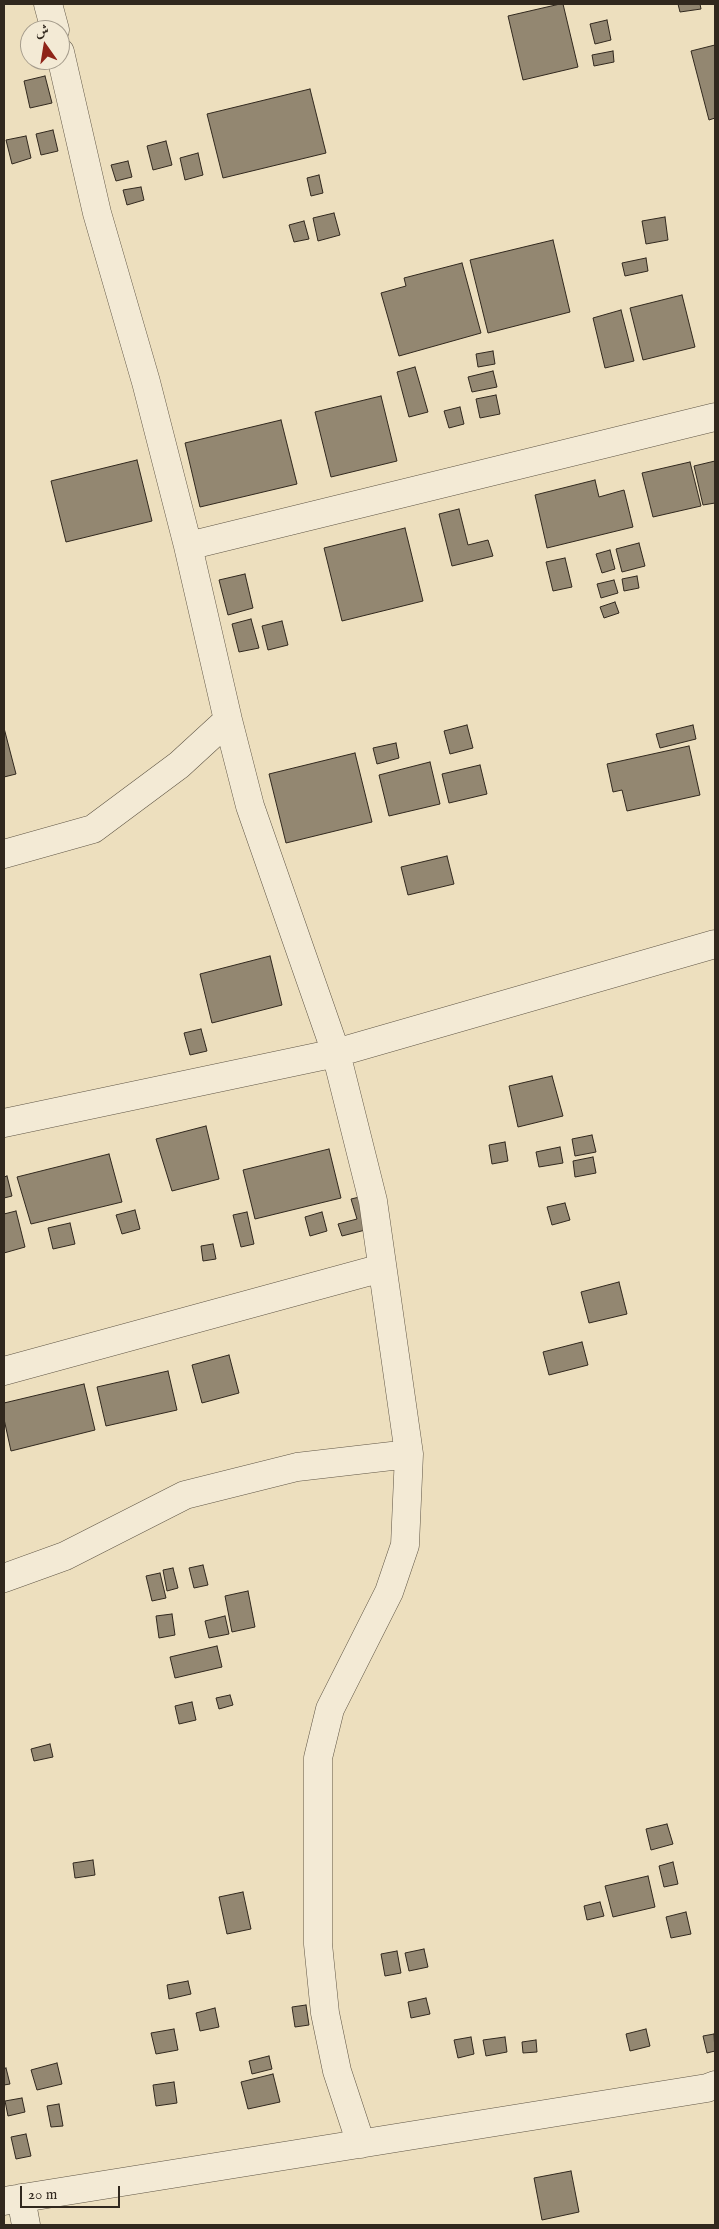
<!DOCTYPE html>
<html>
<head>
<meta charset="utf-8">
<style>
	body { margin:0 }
	#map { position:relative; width:719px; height:2229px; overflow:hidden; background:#eddfbe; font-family:"IM FELL English",Amiri,serif }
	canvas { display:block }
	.frame { position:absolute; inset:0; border:5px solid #31281e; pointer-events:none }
	.north { position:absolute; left:20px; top:20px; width:50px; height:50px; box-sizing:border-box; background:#f3ead5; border:1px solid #a59c8c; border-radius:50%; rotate:347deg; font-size:14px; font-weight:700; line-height:20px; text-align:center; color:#31281e }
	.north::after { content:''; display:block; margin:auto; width:18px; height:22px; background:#8f2418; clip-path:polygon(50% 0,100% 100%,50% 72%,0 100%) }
	.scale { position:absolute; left:20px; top:2186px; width:100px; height:22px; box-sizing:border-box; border:2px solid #31281e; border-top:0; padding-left:6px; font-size:15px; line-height:18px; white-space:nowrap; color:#31281e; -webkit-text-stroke:4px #f3ead5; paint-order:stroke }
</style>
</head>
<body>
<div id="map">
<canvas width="719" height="2229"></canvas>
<div class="frame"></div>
<div class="north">ش</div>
<div class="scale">20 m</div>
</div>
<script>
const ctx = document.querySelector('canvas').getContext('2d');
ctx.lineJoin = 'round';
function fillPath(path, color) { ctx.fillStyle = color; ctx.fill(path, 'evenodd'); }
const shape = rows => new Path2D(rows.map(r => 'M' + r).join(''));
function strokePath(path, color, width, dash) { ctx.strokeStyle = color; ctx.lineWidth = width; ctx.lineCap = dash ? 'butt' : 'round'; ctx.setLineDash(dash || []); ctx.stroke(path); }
const building = shape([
	[560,4,563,4,578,67,523,80,508,16,560,4],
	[678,4,700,4,701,9,680,12,678,4],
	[607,20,611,40,595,44,590,24,607,20],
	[715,45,715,118,709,120,691,51,715,45],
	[613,51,614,62,594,66,592,55,613,51],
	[45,76,52,103,30,108,24,81,45,76],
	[310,89,326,153,223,178,207,114,310,89],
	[53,130,58,151,41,155,36,134,53,130],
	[26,136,31,158,12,164,6,140,26,136],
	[166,141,172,165,153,170,147,146,166,141],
	[198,153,203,175,185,180,180,158,198,153],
	[128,161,132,177,116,181,111,165,128,161],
	[319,175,323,193,311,196,307,178,319,175],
	[141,187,144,200,127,205,123,190,141,187],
	[334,213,340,235,318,241,313,218,334,213],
	[665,217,668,240,646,244,642,221,665,217],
	[304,221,309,239,294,242,289,225,304,221],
	[553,240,570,312,488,333,470,260,553,240],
	[646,258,648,271,625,276,622,263,646,258],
	[462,263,481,333,399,356,381,293,406,286,404,278,462,263],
	[682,295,695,347,643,360,630,308,682,295],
	[621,310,634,361,605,368,593,318,621,310],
	[493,351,495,364,478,367,476,354,493,351],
	[415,367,428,412,409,417,397,372,415,367],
	[493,371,497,387,472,392,468,377,493,371],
	[496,395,500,414,480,418,476,399,496,395],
	[381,396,397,461,331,477,315,412,381,396],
	[460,407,464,424,449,428,444,411,460,407],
	[281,420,297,484,200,507,185,443,281,420],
	[137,460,152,521,66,542,51,481,137,460],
	[715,461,715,503,703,505,694,466,715,461],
	[690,462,701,506,653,517,642,473,690,462],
	[595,480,599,497,624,490,633,527,547,548,535,495,595,480],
	[459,509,468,545,488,540,493,556,452,566,439,514,459,509],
	[405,528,423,601,342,621,324,548,405,528],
	[639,543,645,566,622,572,616,549,639,543],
	[610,550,615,569,602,573,596,554,610,550],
	[565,558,572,587,553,591,546,562,565,558],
	[245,574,253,608,228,615,219,580,245,574],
	[637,576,639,588,624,591,622,579,637,576],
	[614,580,618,593,601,598,597,584,614,580],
	[615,602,619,613,604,618,600,607,615,602],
	[251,619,259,648,239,652,232,624,251,619],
	[282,621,288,645,268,650,262,626,282,621],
	[467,725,473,748,450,754,444,731,467,725],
	[693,725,696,739,660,748,656,734,693,725],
	[4,728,16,774,4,777,4,728],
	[396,743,399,758,377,764,373,748,396,743],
	[689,746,700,795,627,811,622,790,613,792,607,764,689,746],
	[355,753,372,822,286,843,269,774,355,753],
	[430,762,440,804,389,816,379,775,430,762],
	[480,765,487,794,449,803,442,774,480,765],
	[447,856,454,884,408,895,401,867,447,856],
	[270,956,282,1005,212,1023,200,974,270,956],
	[201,1029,207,1051,190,1055,184,1033,201,1029],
	[552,1076,563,1116,518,1127,509,1086,552,1076],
	[206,1126,219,1179,172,1191,156,1139,206,1126],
	[592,1135,596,1152,575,1156,572,1139,592,1135],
	[505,1142,508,1161,492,1164,489,1145,505,1142],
	[560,1147,563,1163,539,1167,536,1152,560,1147],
	[329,1149,341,1198,255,1219,243,1170,329,1149],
	[109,1154,122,1202,31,1224,17,1177,109,1154],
	[593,1157,596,1173,575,1177,573,1161,593,1157],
	[7,1176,12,1196,4,1198,4,1177,7,1176],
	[364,1196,373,1228,342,1236,338,1224,357,1219,351,1199,364,1196],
	[565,1203,570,1220,552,1225,547,1207,565,1203],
	[135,1210,140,1229,122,1234,116,1215,135,1210],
	[16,1211,25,1247,4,1253,4,1214,16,1211],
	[247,1212,254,1244,241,1247,233,1215,247,1212],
	[322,1212,327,1231,310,1236,305,1217,322,1212],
	[70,1223,75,1244,53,1249,48,1228,70,1223],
	[213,1244,216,1259,203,1261,201,1246,213,1244],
	[619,1282,627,1314,589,1323,581,1292,619,1282],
	[582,1342,588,1365,549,1375,543,1352,582,1342],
	[229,1355,239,1393,202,1403,192,1365,229,1355],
	[168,1371,177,1410,106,1426,97,1387,168,1371],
	[84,1384,95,1430,11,1451,4,1419,4,1403,84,1384],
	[203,1565,208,1585,194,1588,189,1568,203,1565],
	[173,1568,178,1588,167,1591,163,1570,173,1568],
	[160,1573,166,1598,152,1601,146,1576,160,1573],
	[248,1591,255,1627,232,1632,225,1596,248,1591],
	[172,1614,175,1635,159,1638,156,1616,172,1614],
	[225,1616,229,1634,209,1638,205,1621,225,1616],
	[217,1646,222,1667,175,1678,170,1657,217,1646],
	[230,1695,233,1705,219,1709,216,1698,230,1695],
	[192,1702,196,1720,179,1724,175,1706,192,1702],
	[50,1744,53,1757,34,1761,31,1749,50,1744],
	[667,1824,673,1844,651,1850,646,1829,667,1824],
	[93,1860,95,1875,75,1878,73,1863,93,1860],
	[673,1862,678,1884,664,1887,659,1866,673,1862],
	[648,1876,655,1907,613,1917,605,1886,648,1876],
	[243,1892,251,1929,227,1934,219,1897,243,1892],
	[600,1902,604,1916,587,1920,584,1906,600,1902],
	[686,1912,691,1934,671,1938,666,1917,686,1912],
	[424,1949,428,1967,409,1971,405,1953,424,1949],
	[397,1951,401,1973,385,1976,381,1954,397,1951],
	[188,1981,191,1994,169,1999,167,1985,188,1981],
	[426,1998,430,2014,411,2018,408,2002,426,1998],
	[306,2005,309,2025,295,2027,292,2007,306,2005],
	[215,2008,219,2027,200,2031,196,2013,215,2008],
	[174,2029,178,2050,156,2054,151,2033,174,2029],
	[646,2029,650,2046,630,2051,626,2034,646,2029],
	[714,2034,715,2051,707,2053,703,2036,714,2034],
	[471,2037,474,2054,458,2058,454,2040,471,2037],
	[505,2037,507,2052,486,2056,483,2040,505,2037],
	[536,2040,537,2052,523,2053,522,2042,536,2040],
	[269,2056,272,2069,252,2074,249,2061,269,2056],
	[57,2063,62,2084,37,2090,31,2070,57,2063],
	[6,2068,10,2084,4,2085,4,2069,6,2068],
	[273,2074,280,2102,248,2109,241,2082,273,2074],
	[174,2082,177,2103,156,2106,153,2085,174,2082],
	[22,2098,25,2112,8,2116,5,2101,22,2098],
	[59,2104,63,2126,51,2127,47,2106,59,2104],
	[26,2134,31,2156,16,2159,11,2137,26,2134],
	[571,2171,579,2212,542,2220,534,2178,571,2171]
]);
fillPath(building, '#938771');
strokePath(building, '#31281e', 1);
const street = shape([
	[48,4,55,30],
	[60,52,97,213,146,382,188,546,228,720,250,806,336,1053,373,1201,409,1454,405,1545,389,1592,330,1709,318,1758,318,1944,325,2013,337,2071,361,2144],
	[188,546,715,417],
	[4,854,93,829,179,765,228,720],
	[4,1123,336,1053,715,944],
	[4,1371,382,1268],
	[4,1578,65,1556,185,1495,297,1467,409,1454],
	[21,2198,26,2225],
	[4,2201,707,2088,715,2085]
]);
strokePath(street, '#605646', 29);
strokePath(street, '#f3ead5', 28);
</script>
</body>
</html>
